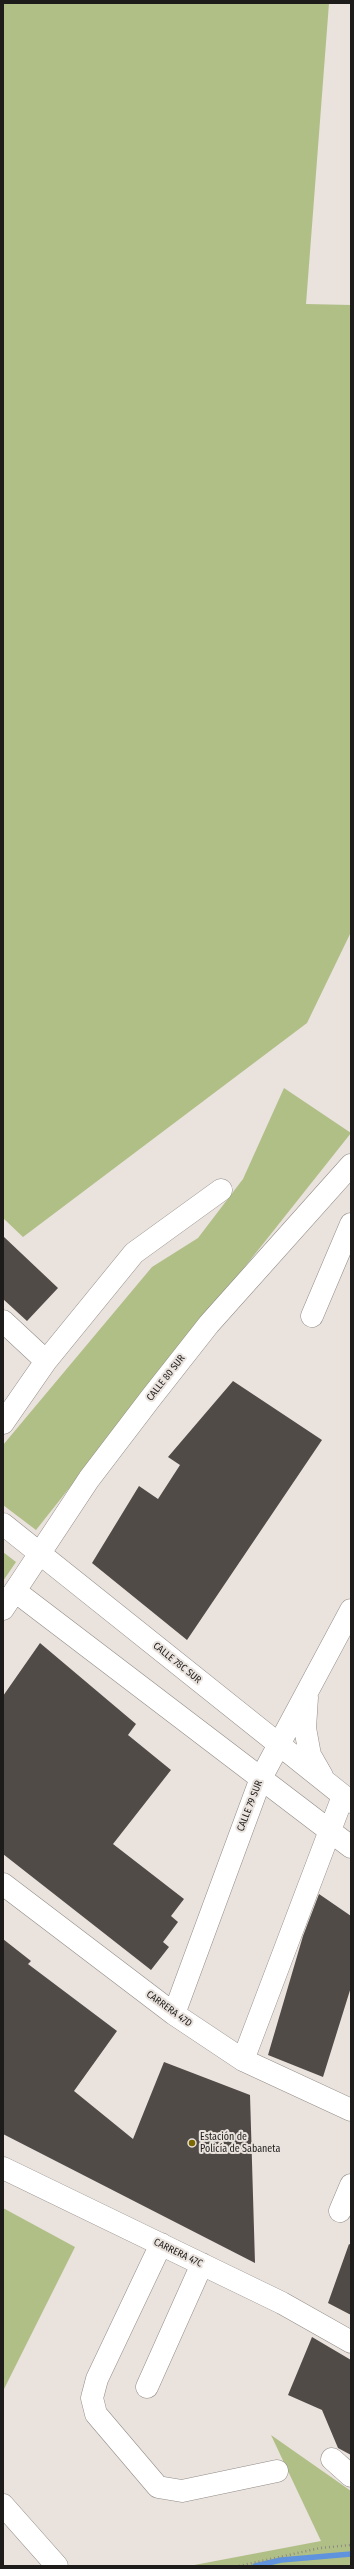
<!DOCTYPE html>
<html>
<head>
<meta charset="utf-8">
<style>
	body { margin:0 }
	#map { position:relative; width:354px; height:2569px; overflow:hidden; background:#e9e2dd; font-family:"Fira Sans Condensed",sans-serif }
	canvas { display:block }
	.frame { position:absolute; inset:0; border:4px solid #1e1c1a; pointer-events:none }
</style>
</head>
<body>
<div id="map">
<canvas width="354" height="2569"></canvas>
<div class="frame"></div>
</div>
<script>
const ctx = document.querySelector('canvas').getContext('2d');
ctx.lineJoin = 'round';
function fillPath(path, color) { ctx.fillStyle = color; ctx.fill(path, 'evenodd'); }
const shape = rows => new Path2D(rows.map(r => 'M' + r).join(''));
function strokePath(path, color, width, dash) { ctx.strokeStyle = color; ctx.lineWidth = width; ctx.lineCap = dash ? 'butt' : 'round'; ctx.setLineDash(dash || []); ctx.stroke(path); }
function write(font, color, halo, rows, align = 'center') {
  ctx.font = font + ' "Fira Sans Condensed",sans-serif'; ctx.lineWidth = 4; ctx.setLineDash([]); ctx.textBaseline = 'middle'; ctx.strokeStyle = halo; ctx.fillStyle = color; for (const [text, x, y, turn = 0] of rows) {
    ctx.save(); ctx.translate(x, y); ctx.rotate((+turn || 0) * Math.PI / 180); ctx.textAlign = isNaN(turn) ? turn : align; if (halo) ctx.strokeText(text, 0, 0); ctx.fillText(text, 0, 0); ctx.restore();
  }
}
fillPath(shape([
	[3,3,329,3,306,304,351,305,351,932,307,1023,23,1237,3,1218],
	[284,1088,351,1133,36,1530,3,1505,3,1445,152,1267,198,1238,243,1179],
	[3,1552,16,1562,3,1581],
	[3,2208,75,2247,3,2391],
	[271,2435,351,2491,351,2566,189,2566,321,2541]
]), '#b0bf86');
strokePath(shape([
	[255,2566,281,2560,351,2554]
]), '#5f93dd', 5.5);
fillPath(shape([
	[3,1236,58,1288,27,1321,3,1299],
	[233,1381,322,1440,187,1640,92,1563,139,1486,158,1499,180,1465,168,1457],
	[40,1643,136,1724,128,1735,171,1770,113,1844,184,1899,171,1916,178,1922,163,1942,169,1947,151,1970,3,1854,3,1696],
	[319,1894,351,1916,351,1987,323,2077,268,2055,303,1936],
	[3,1939,31,1961,28,1964,117,2031,74,2091,133,2139,164,2062,250,2095,255,2263,3,2134],
	[349,2244,351,2245,351,2315,328,2303],
	[312,2337,351,2360,351,2455,338,2448,322,2410,288,2395]
]), '#514b48');
const minor = shape([
	[312,1316,351,1224],
	[3,1321,46,1361],
	[3,1423,46,1361,134,1253,221,1190],
	[3,1524,351,1802],
	[15,1591,351,1847],
	[3,1609,89,1479,150,1399,209,1324,351,1165],
	[307,1697,305,1728,310,1755,322,1776],
	[3,1884,174,2014,243,2060,351,2110],
	[174,2014,261,1778,351,1610],
	[243,2060,343,1796],
	[3,2168,282,2303,351,2342],
	[340,2211,351,2185],
	[161,2244,97,2379,92,2398,96,2414,158,2487,182,2491,277,2471],
	[147,2387,202,2264],
	[332,2459,351,2476],
	[3,2505,57,2566]
]);
strokePath(minor, '#928c87', 23);
strokePath(shape([
	[239,2566,320,2548,351,2545]
]), '#8e8a86', 2.5, [1, 3]);
strokePath(minor, '#fff', 22);
for (const [x, y, r, color] of [
	[192,2143,4,"#7c6800"]
]) { const dot = new Path2D(); dot.arc(x, y, r, 0, 2 * Math.PI); ctx.fillStyle = color; ctx.fill(dot); strokePath(dot, '#e9e2dd', 1.5); }
write('10px', '#1e1c1a', '#e9e2dd', [
	["CALLE 80 SUR",166,1378,-52],
	["CALLE 78C SUR",177,1663,39],
	["CALLE 79 SUR",250,1806,-69],
	["CARRERA 47D",169,2009,36],
	["CARRERA 47C",178,2253,26]
]);
write('10px', '#1e1c1a', '#e9e2dd', [
	["Estación de",200,2137],
	["Policía de Sabaneta",200,2149]
], 'left');
</script>
</body>
</html>
